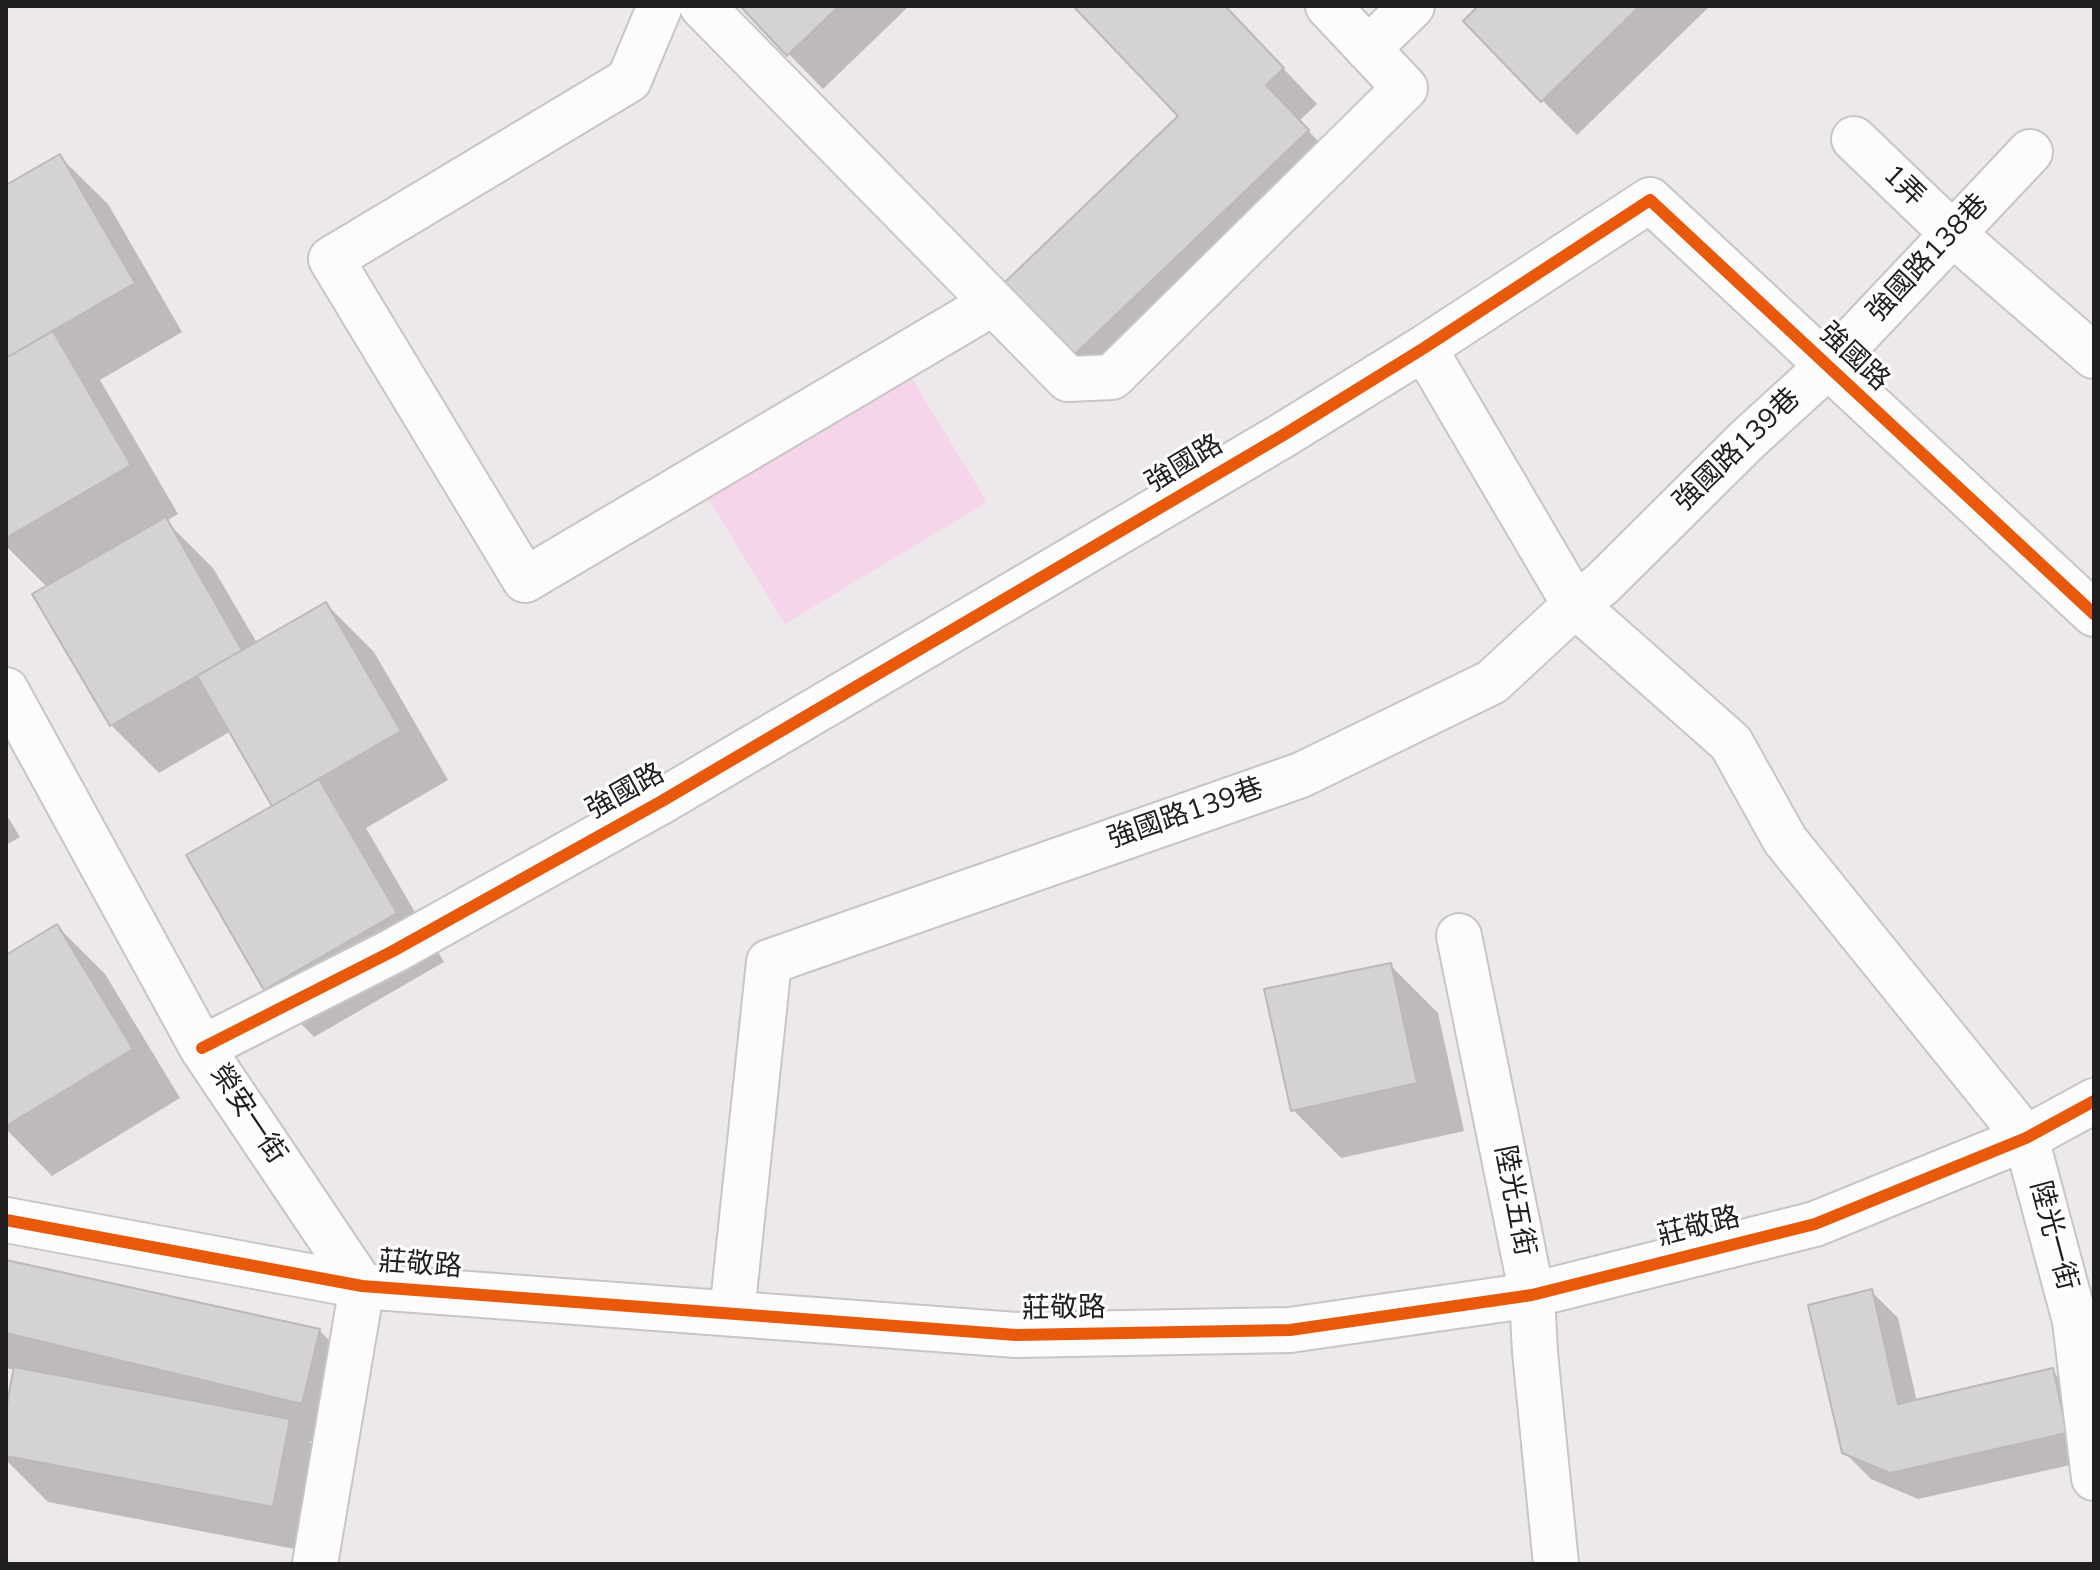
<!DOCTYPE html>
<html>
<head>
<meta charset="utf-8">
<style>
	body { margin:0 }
	#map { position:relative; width:2100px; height:1570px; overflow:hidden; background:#ede8eb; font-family:"Nunito Sans",sans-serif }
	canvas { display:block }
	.frame { position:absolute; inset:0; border:8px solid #201e1f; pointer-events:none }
</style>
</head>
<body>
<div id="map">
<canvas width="2100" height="1570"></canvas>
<div class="frame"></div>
</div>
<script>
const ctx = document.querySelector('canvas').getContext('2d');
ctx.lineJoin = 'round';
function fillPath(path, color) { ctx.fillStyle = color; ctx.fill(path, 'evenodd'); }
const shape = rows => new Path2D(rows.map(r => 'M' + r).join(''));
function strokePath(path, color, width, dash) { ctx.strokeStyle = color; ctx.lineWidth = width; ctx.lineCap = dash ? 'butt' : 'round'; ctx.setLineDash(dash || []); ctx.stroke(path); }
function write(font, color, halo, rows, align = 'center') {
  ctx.font = font + ' "Nunito Sans","Noto Sans TC",sans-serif'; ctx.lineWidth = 6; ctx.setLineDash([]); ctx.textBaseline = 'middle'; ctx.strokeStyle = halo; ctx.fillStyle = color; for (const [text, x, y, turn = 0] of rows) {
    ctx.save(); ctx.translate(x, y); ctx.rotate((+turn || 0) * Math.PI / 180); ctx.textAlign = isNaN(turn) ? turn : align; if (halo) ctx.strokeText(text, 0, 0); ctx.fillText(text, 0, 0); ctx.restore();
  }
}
fillPath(shape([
	[910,375,987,502,785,624,708,498]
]), '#f6d4ea');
fillPath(shape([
	[742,6,909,6,823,89],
	[1076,6,1224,6,1317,104,1299,121,1342,166,1109,390,1074,355,1181,116],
	[1481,6,1710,6,1577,135,1542,100],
	[59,156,108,204,182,332,100,380,178,514,166,521,213,568,257,643,326,604,374,652,448,780,366,828,444,962,314,1037,266,988,275,807,231,731,159,773,111,725,47,587,6,546,6,360,9,358,6,353,6,187],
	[6,814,20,837,6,845],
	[57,926,105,974,180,1098,52,1176,6,1129,6,957],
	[1390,965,1438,1013,1464,1131,1341,1158,1293,1110],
	[6,1262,319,1330,367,1379,350,1451,309,1441,337,1469,321,1554,48,1502,6,1460,6,1421,15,1370,6,1368],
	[1871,1291,1898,1318,1917,1402,2052,1371,2079,1397,2093,1460,1918,1499,1871,1479,1844,1452]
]), '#0003');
const building = shape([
	[740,6,839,6,787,56,740,6],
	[1073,6,1225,6,1284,68,1266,85,1309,130,1073,356,1003,284,1178,116,1073,6],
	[1478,6,1640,6,1541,102,1463,21,1478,6],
	[60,154,135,283,6,358,6,185,60,154],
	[53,331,131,465,6,538,6,358,53,331],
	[166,517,242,650,110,726,32,594,166,517],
	[326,602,401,731,272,806,197,676,326,602],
	[319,779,397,913,264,990,186,855,319,779],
	[57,924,133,1049,6,1126,6,955,57,924],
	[1391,963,1417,1083,1291,1111,1264,989,1391,963],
	[6,1260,320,1329,302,1404,6,1333,6,1260],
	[1872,1289,1898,1404,2053,1368,2067,1433,1890,1473,1842,1453,1808,1305,1872,1289],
	[14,1367,290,1419,273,1507,6,1456,6,1409,14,1367]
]);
fillPath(building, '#d4d2d3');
strokePath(building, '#bbb8ba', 2);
const minor = shape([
	[660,6,629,80,331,259,525,580,993,303],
	[702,6,1068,379,1112,377,1405,88,1328,6],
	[1368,49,1412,6],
	[1854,139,1953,234,2094,356],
	[1424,348,1575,605,1731,743,1785,840,2026,1138,2075,1321,2094,1478],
	[6,690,202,1048,362,1286,315,1564],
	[1459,936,1532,1295,1535,1352,1556,1564],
	[202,1048,393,951,662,801,1285,434,1424,348,1650,200,2094,614],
	[6,1220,362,1286,1016,1335,1290,1330,1532,1295,1815,1224,2026,1138,2094,1101],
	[732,1313,769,962,1301,775,1492,682,1575,605,1602,584,1747,440,1827,367,2030,152]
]);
strokePath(minor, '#c8c5c6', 48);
strokePath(minor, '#fcfcfc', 44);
strokePath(shape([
	[202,1048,393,951,662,801,1285,434,1424,348,1650,200,2094,614],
	[6,1220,362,1286,1016,1335,1290,1330,1532,1295,1815,1224,2026,1138,2094,1101]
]), '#e8590c', 12);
write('28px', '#201e1f', '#fff', [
	["1弄",1903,187,44],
	["強國路138巷",1929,259,-47],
	["強國路",1853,358,43],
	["強國路139巷",1738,451,-44],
	["強國路",1185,465,-31],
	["強國路",626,793,-29],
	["強國路139巷",1186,815,-19],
	["榮安一街",247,1115,56],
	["陸光五街",1513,1201,79],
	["莊敬路",1699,1228,-14],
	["陸光一街",2052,1236,75],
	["莊敬路",420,1266,4],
	["莊敬路",1064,1310,-1]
]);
</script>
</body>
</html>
